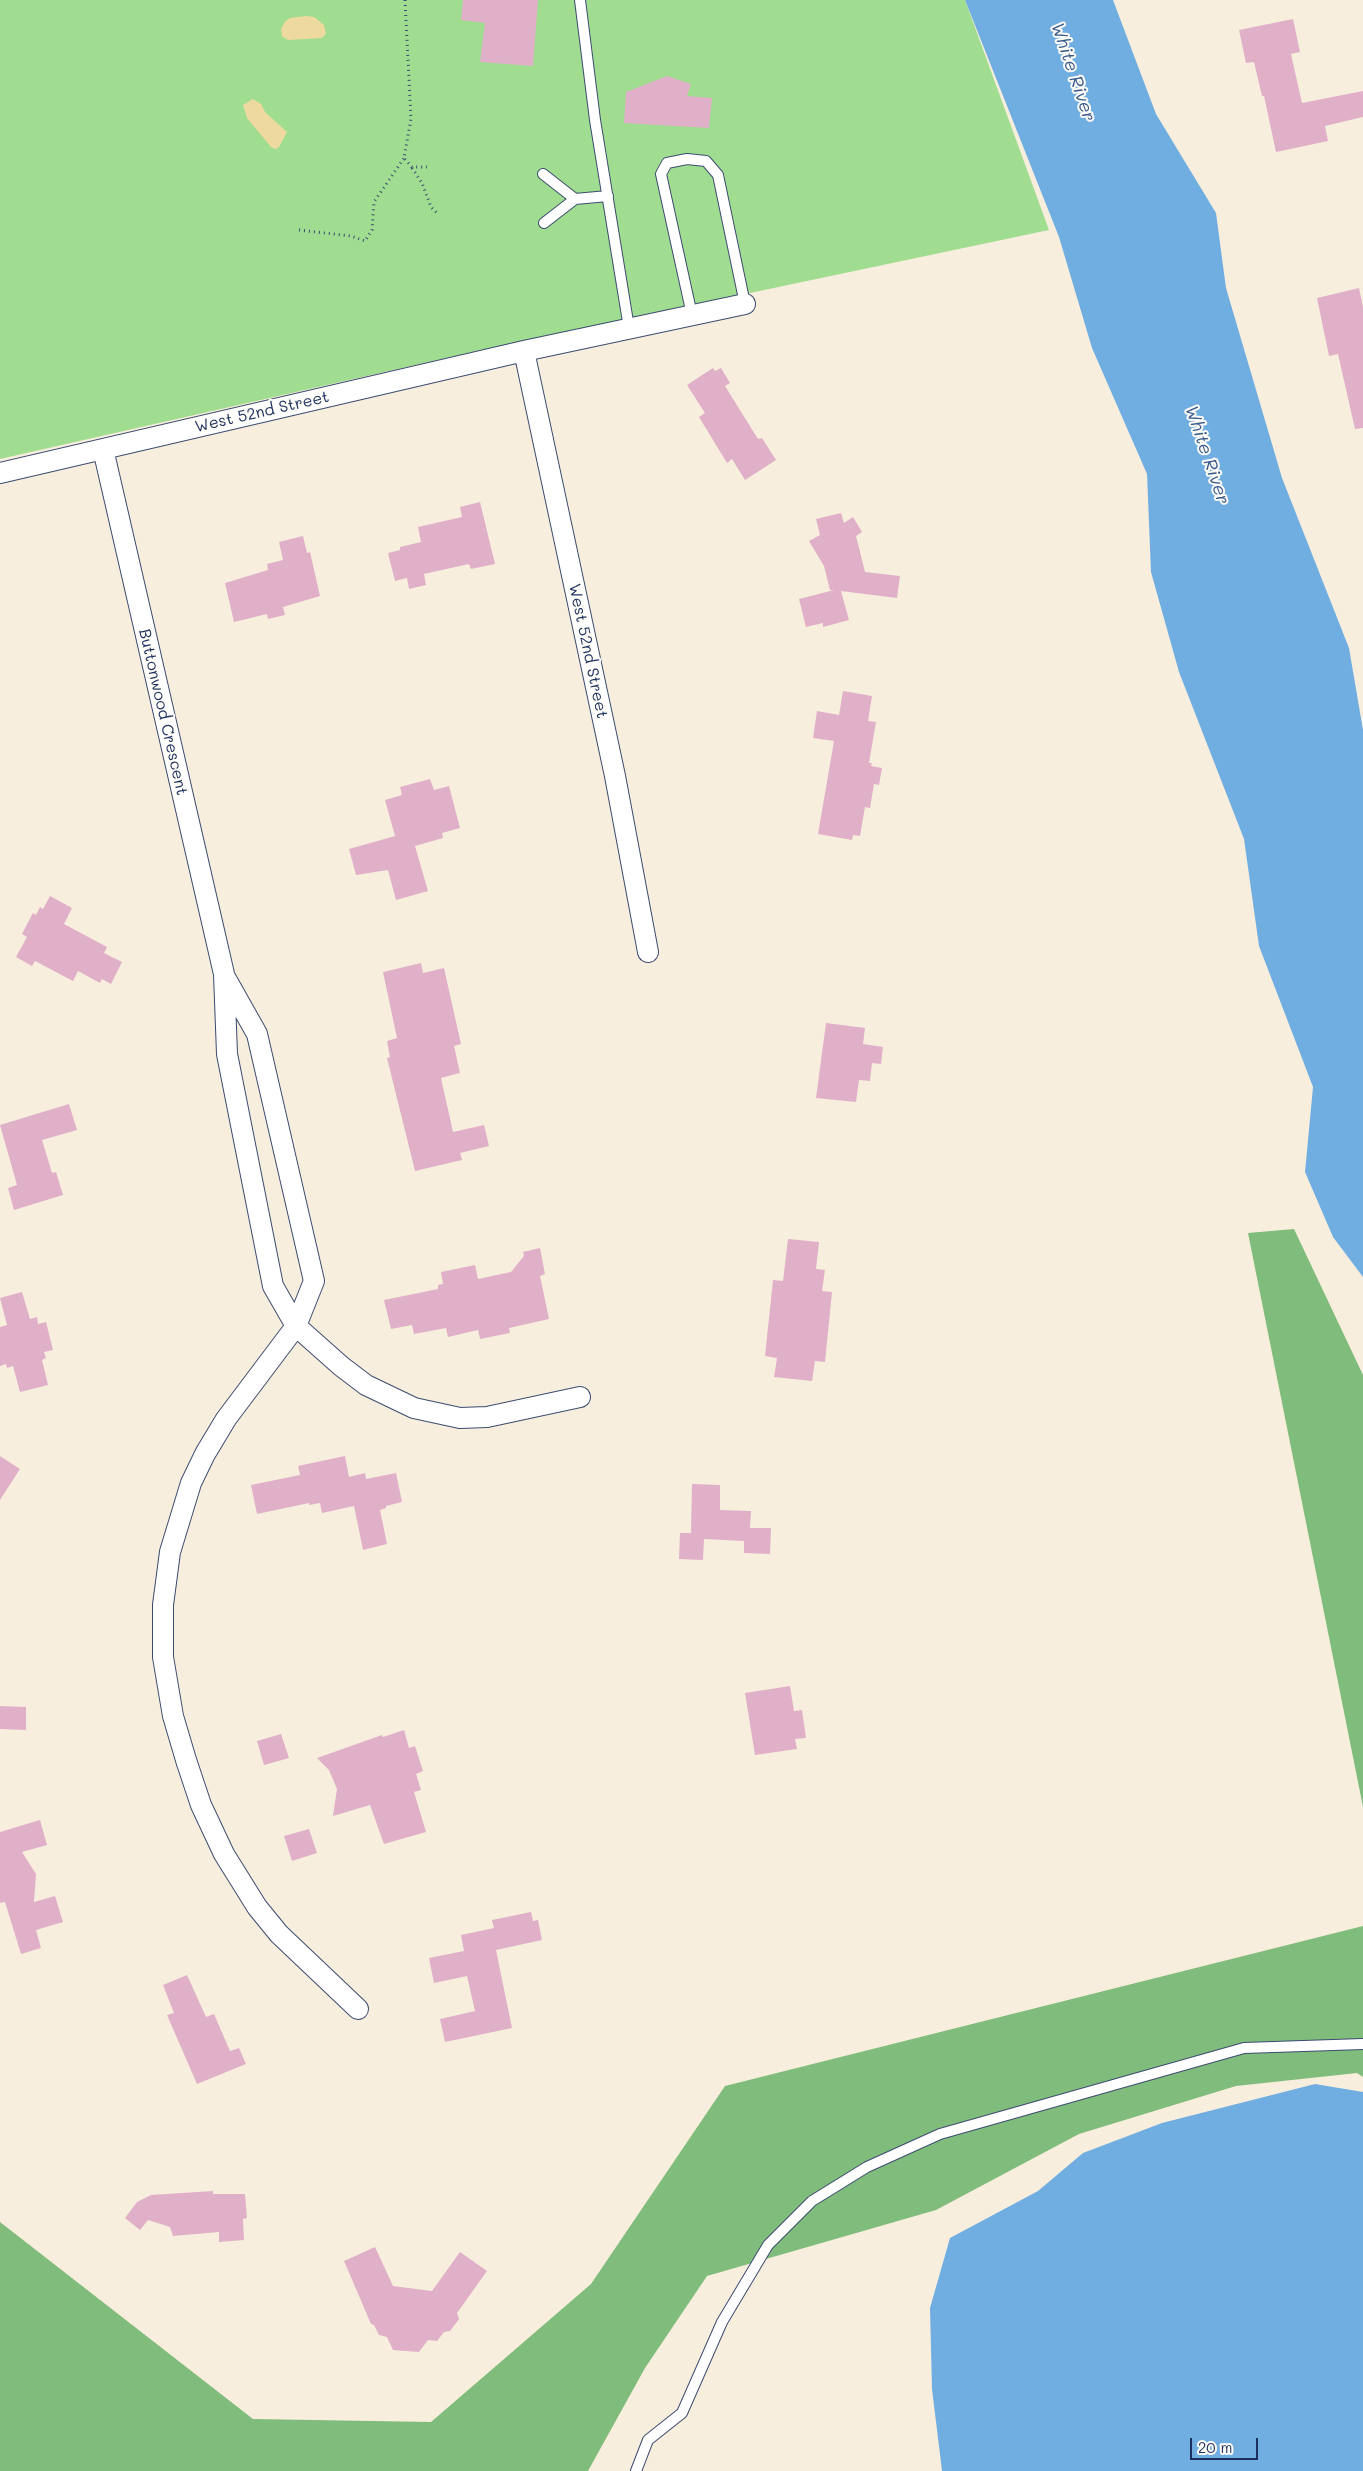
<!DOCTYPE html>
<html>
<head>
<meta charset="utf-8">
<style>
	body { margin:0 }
	#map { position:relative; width:1363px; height:2471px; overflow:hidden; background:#f8eedd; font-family:Mali,sans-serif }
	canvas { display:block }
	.scale { position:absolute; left:1190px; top:2438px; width:68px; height:22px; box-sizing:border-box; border:2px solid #1b2f5e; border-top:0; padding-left:6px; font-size:15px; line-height:18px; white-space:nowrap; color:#1b2f5e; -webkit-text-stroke:4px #fdfcf7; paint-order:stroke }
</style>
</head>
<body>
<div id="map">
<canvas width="1363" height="2471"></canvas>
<div class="scale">20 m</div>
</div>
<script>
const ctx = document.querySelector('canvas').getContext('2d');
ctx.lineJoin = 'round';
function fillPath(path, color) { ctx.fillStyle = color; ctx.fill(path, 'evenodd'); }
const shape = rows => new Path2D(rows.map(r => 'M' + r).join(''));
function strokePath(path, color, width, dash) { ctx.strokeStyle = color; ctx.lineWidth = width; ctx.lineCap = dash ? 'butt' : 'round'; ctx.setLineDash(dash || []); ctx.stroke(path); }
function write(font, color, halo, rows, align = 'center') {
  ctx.font = font + ' Mali,sans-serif'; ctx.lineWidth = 4; ctx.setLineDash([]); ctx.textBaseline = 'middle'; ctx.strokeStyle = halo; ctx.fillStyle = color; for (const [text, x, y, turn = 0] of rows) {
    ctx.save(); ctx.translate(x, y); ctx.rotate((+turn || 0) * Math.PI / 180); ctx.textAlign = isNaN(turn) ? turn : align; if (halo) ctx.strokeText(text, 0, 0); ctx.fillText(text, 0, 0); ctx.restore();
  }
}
fillPath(shape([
	[0,0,965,0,1049,230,508,344,0,459]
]), '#a1dd91');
fillPath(shape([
	[1294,1229,1363,1375,1363,1807,1248,1233],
	[1363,1926,1363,2077,1357,2073,1236,2086,1079,2134,936,2210,707,2276,645,2368,588,2471,0,2471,0,2222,253,2419,431,2422,591,2284,725,2086]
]), '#80bc7b');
fillPath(shape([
	[306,16,314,17,324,25,326,34,322,38,288,40,282,36,281,29,285,22,290,18],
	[253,99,261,104,265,112,287,132,279,147,275,149,271,147,247,118,243,105]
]), '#eeda9e');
fillPath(shape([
	[965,0,1113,0,1156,114,1216,213,1226,288,1282,478,1349,648,1363,730,1363,1277,1333,1237,1305,1172,1313,1087,1259,946,1244,839,1179,672,1151,572,1147,474,1092,348,1059,237],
	[1315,2084,1363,2092,1363,2471,942,2471,932,2389,930,2308,950,2238,1038,2191,1083,2153,1162,2123]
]), '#70aee2');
fillPath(shape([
	[463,0,538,0,533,66,480,62,485,23,461,20],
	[1293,19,1300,52,1291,54,1302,103,1363,91,1363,117,1325,126,1328,141,1276,152,1264,96,1262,96,1254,62,1246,63,1239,30],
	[667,76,691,84,687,96,712,98,709,128,624,123,626,92],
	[1359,288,1363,307,1363,428,1355,429,1338,354,1329,356,1317,298],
	[713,368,715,371,721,368,730,383,725,386,758,439,762,438,776,460,745,480,732,459,727,463,699,417,705,413,687,385],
	[480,502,495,564,471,569,469,564,424,574,426,585,409,589,407,578,395,581,388,553,400,550,400,547,421,542,418,527,462,517,460,507],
	[841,513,844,523,853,517,862,532,856,536,865,572,900,576,897,598,841,591,849,620,823,627,823,623,806,627,799,599,834,590,830,590,824,566,809,541,820,535,816,519],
	[303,536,307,553,310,552,320,596,283,607,285,615,268,619,267,614,234,622,225,583,268,570,267,564,283,560,279,542],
	[843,691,872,696,868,721,876,722,869,763,872,763,871,766,882,768,879,785,874,784,870,808,865,807,860,836,853,835,852,840,818,834,834,741,813,738,817,711,839,715],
	[430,779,434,790,449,786,460,828,442,833,443,838,415,846,428,891,396,900,388,870,356,875,349,849,395,836,385,800,402,795,400,787],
	[50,896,72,908,64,924,107,947,104,953,122,962,111,984,102,979,100,983,78,971,73,981,35,961,32,966,16,957,27,937,22,934,33,913,36,915,40,907,43,909],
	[421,963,423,973,444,968,461,1044,454,1046,460,1073,441,1078,453,1132,484,1125,489,1146,460,1153,462,1160,415,1171,387,1058,390,1057,387,1041,397,1038,383,972],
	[826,1023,865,1028,863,1044,883,1047,881,1064,872,1063,870,1081,859,1080,856,1102,816,1098],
	[69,1104,77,1130,42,1140,52,1173,56,1172,63,1195,14,1210,8,1188,17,1185,0,1125],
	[788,1239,819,1242,816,1269,825,1270,822,1291,832,1292,825,1362,815,1361,812,1381,774,1377,777,1358,765,1356,773,1280,783,1281],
	[540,1248,545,1274,540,1276,549,1319,509,1328,510,1333,480,1339,478,1330,448,1337,446,1328,414,1334,412,1325,391,1329,384,1300,438,1289,438,1285,443,1284,441,1272,475,1265,478,1279,511,1272,524,1256,523,1252],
	[22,1292,30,1319,37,1317,38,1324,46,1322,53,1350,44,1352,46,1358,42,1360,48,1385,20,1392,13,1366,7,1368,6,1364,0,1366,0,1327,7,1325,0,1298],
	[0,1456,20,1469,0,1500],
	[345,1456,349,1477,365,1473,366,1479,396,1473,402,1502,386,1506,386,1508,380,1510,387,1544,363,1550,354,1506,322,1513,320,1503,309,1505,309,1503,257,1514,251,1485,300,1475,298,1466],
	[692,1484,720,1485,720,1510,751,1511,750,1528,771,1528,770,1554,744,1553,744,1541,704,1539,703,1560,679,1559,680,1533,691,1533],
	[790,1686,794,1711,802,1710,806,1738,795,1739,797,1749,755,1755,745,1693],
	[0,1706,26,1707,26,1730,0,1729],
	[404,1730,409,1748,415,1746,423,1771,416,1774,421,1790,414,1792,426,1832,384,1844,370,1805,333,1816,337,1789,329,1770,317,1758,382,1735,383,1737],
	[281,1734,289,1758,264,1765,257,1741],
	[40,1820,47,1845,22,1852,36,1874,34,1902,55,1896,63,1922,36,1930,41,1948,21,1954,5,1902,0,1903,0,1832],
	[309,1829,317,1853,292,1861,284,1836],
	[531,1912,533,1921,538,1920,542,1940,496,1950,512,2028,445,2042,440,2019,475,2011,467,1976,434,1983,429,1958,464,1951,461,1935,494,1928,492,1920],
	[187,1975,206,2017,214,2014,230,2051,239,2048,246,2064,197,2084,167,2015,174,2013,163,1985],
	[213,2191,213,2194,245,2194,247,2218,243,2219,244,2240,219,2242,219,2232,173,2236,170,2227,148,2220,140,2230,125,2218,137,2202,151,2195],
	[375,2247,393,2286,432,2291,460,2252,487,2271,457,2313,459,2319,450,2331,444,2332,437,2341,428,2340,419,2352,393,2350,387,2337,379,2335,374,2325,371,2324,344,2261]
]), '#e0b0c9');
const service = shape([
	[580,0,595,120,629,328],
	[543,174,575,199],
	[544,223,575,199,608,196],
	[692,315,661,174,667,163,687,159,706,161,718,175,745,304],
	[636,2471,648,2440,682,2413,722,2322,768,2245,812,2201,867,2167,940,2134,1244,2048,1363,2044]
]);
const minor = shape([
	[524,351,615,776,648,952],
	[103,449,224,974,227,1054,273,1286,296,1326,341,1366,366,1385,414,1408,460,1418,487,1417,580,1397],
	[0,473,524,351,745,304],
	[226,979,257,1034,314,1281,296,1326,226,1419,205,1454,191,1483,170,1552,163,1605,163,1657,173,1716,186,1760,201,1805,224,1854,257,1907,279,1934,358,2009]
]);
strokePath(service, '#3c4c71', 12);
strokePath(minor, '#3c4c71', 22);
strokePath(shape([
	[405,0,411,119,404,158,412,167,427,167],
	[412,168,422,183,431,207,437,213],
	[299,230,351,236,365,241,372,230,374,202,404,158]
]), '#3c4c71', 3, [1, 4]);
strokePath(service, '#fff', 10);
strokePath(minor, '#fff', 20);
write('16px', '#1b2f5e', '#fdfcf7', [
	["West 52nd Street",262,412,-13],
	["West 52nd Street",588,651,78],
	["Buttonwood Crescent",163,712,77]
]);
write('italic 18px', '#395b8c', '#fdfcf7', [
	["White River",1073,72,71],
	["White River",1207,455,71]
]);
</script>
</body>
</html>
